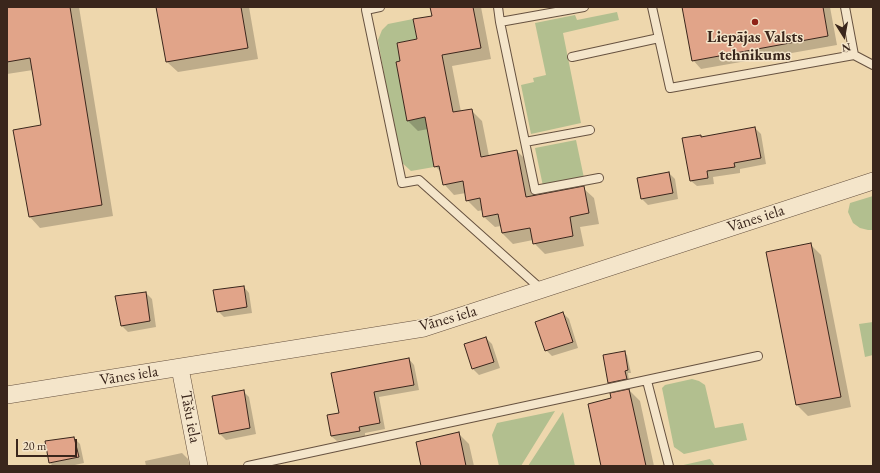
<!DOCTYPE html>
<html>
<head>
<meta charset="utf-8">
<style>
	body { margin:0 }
	#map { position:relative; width:880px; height:473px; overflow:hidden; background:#eed7ad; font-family:"EB Garamond",serif }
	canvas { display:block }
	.frame { position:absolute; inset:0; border:8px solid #3a261c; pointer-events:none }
	.north { position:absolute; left:824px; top:16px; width:40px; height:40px; -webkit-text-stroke:3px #f4e5ca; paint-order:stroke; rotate:169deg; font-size:11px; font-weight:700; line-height:16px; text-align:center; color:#3a261c }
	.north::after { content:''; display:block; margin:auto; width:14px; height:18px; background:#3a261c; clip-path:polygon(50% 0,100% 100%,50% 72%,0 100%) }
	.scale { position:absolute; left:16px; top:439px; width:61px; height:18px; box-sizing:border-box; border:2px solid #3a261c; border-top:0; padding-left:5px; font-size:12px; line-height:14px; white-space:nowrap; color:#3a261c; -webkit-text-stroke:3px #f4e5ca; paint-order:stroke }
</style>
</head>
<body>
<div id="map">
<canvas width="880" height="473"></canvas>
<div class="frame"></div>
<div class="north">N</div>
<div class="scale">20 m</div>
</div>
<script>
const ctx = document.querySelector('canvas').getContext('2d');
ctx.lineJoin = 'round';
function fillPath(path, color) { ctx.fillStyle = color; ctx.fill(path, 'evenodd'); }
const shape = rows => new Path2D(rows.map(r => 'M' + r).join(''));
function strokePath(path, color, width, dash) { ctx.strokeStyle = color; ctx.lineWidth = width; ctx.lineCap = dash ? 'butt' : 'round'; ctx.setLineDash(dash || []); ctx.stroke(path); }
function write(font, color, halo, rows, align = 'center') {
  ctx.font = font + ' "EB Garamond",serif'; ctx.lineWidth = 3; ctx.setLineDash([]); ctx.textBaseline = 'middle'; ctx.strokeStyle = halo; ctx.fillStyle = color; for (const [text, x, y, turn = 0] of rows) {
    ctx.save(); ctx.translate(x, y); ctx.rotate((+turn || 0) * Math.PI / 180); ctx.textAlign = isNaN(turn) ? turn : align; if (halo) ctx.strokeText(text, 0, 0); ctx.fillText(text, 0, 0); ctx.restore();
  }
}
fillPath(shape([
	[617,12,619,20,563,33,581,123,531,134,521,85,534,82,533,78,546,75,535,23,575,15,577,20],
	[413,19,417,39,397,43,400,61,396,62,407,121,425,117,434,167,411,171,399,160,378,40,382,30,388,24],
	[576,140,584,178,543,186,535,148],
	[873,196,873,230,868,230,860,228,853,223,848,212,850,203],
	[873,322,873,355,865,357,859,324],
	[692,379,699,381,705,385,715,428,743,423,747,440,684,454,674,447,662,388,665,385],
	[555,411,521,466,499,466,492,435,497,423],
	[563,412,575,466,528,466],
	[710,459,715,466,679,466]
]), '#b2bf8f');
fillPath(shape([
	[7,7,79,7,113,216,40,228,30,217,42,126,33,70,7,74],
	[157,7,249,7,258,59,178,72,167,62],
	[431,7,481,7,491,59,452,66,461,112,471,110,482,121,489,156,517,151,528,162,534,197,583,188,594,198,599,224,580,227,584,246,545,254,534,243,533,240,513,244,502,233,501,226,495,227,484,217,483,210,478,211,467,200,466,193,454,195,444,184,441,172,435,166,428,129,418,131,408,121,402,62,433,16],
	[683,7,830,7,837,45,701,69,693,60],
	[755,128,761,134,766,164,740,169,740,173,713,177,714,184,697,186,691,181,701,136,703,138],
	[669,173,675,179,678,199,648,205,642,199],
	[810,244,821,255,851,407,808,416,797,405],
	[244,287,249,293,252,313,224,317,218,311],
	[146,293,152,299,156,327,128,332,122,326,116,297],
	[563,313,569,319,578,348,552,356,546,350],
	[486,338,492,344,500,368,479,375,473,369,465,345],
	[624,352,627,355,631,373,628,373,629,381,612,385,609,382],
	[409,359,414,365,419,390,379,397,385,429,365,433,365,437,337,441,331,436,340,414],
	[629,390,640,401,654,466,602,466,612,399],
	[243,391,249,397,256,434,226,440,220,434],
	[458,433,469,444,474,466,422,466],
	[74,438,80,444,84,463,70,466,53,466,50,463,47,442],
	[182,453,188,459,190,466,146,466,145,461]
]), '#0003');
const building = shape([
	[7,7,70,7,102,205,29,217,13,130,41,125,30,58,7,62,7,7],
	[156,7,241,7,248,48,166,62,156,7],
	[430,7,473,7,481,48,442,55,453,112,472,109,481,157,517,150,526,197,584,186,589,213,570,217,573,236,533,244,530,228,502,233,498,214,483,217,480,198,466,201,463,181,443,185,439,166,434,167,425,117,407,121,396,62,400,61,397,43,417,39,413,19,432,16,430,7],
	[682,7,823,7,828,36,692,61,682,7],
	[755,127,761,158,734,163,735,167,707,171,708,178,690,181,682,138,701,135,701,137,755,127],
	[669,172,673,193,641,199,637,178,669,172],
	[811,243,841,397,796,405,766,252,811,243],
	[244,286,247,307,217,312,213,290,244,286],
	[146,292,150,321,121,326,115,296,146,292],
	[563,312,573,342,545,351,535,322,563,312],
	[486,337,494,362,472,369,464,344,486,337],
	[625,351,628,370,625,371,627,379,608,383,603,355,625,351],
	[409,358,414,385,374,392,380,423,359,427,360,431,331,436,327,415,339,413,331,373,409,358],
	[629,389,646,466,601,466,588,404,611,398,610,393,629,389],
	[244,390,250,428,219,434,212,396,244,390],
	[459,432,466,466,421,466,416,442,459,432],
	[74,437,79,457,49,463,45,441,74,437]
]);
fillPath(building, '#e1a489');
strokePath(building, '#3a261c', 1);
const lane = shape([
	[380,7,366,10,402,183,419,180,541,289],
	[498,7,500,22,584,7],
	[652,7,670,88,854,55],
	[845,7,854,55,873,65],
	[500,22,535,190,599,178],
	[572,57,659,38],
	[525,142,590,130],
	[647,381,669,466],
	[248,466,758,356]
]);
const street = shape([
	[180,368,199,466],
	[7,395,424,328,873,181]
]);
strokePath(lane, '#675240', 10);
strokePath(street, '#675240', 18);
strokePath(lane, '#f4e5ca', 8);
strokePath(street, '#f4e5ca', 17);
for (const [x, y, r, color] of [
	[755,22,4,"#8f2418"]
]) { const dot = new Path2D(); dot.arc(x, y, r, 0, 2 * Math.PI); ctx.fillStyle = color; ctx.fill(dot); strokePath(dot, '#f4e5ca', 1.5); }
write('bold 16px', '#3a261c', '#f4e5ca', [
	["Liepājas Valsts",755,38],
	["tehnikums",755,56]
]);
write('16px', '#3a261c', '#f4e5ca', [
	["Vānes iela",756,219,-18],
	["Vānes iela",448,319,-16],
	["Vānes iela",129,376,-9],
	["Tāšu iela",190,417,79]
]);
</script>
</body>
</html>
